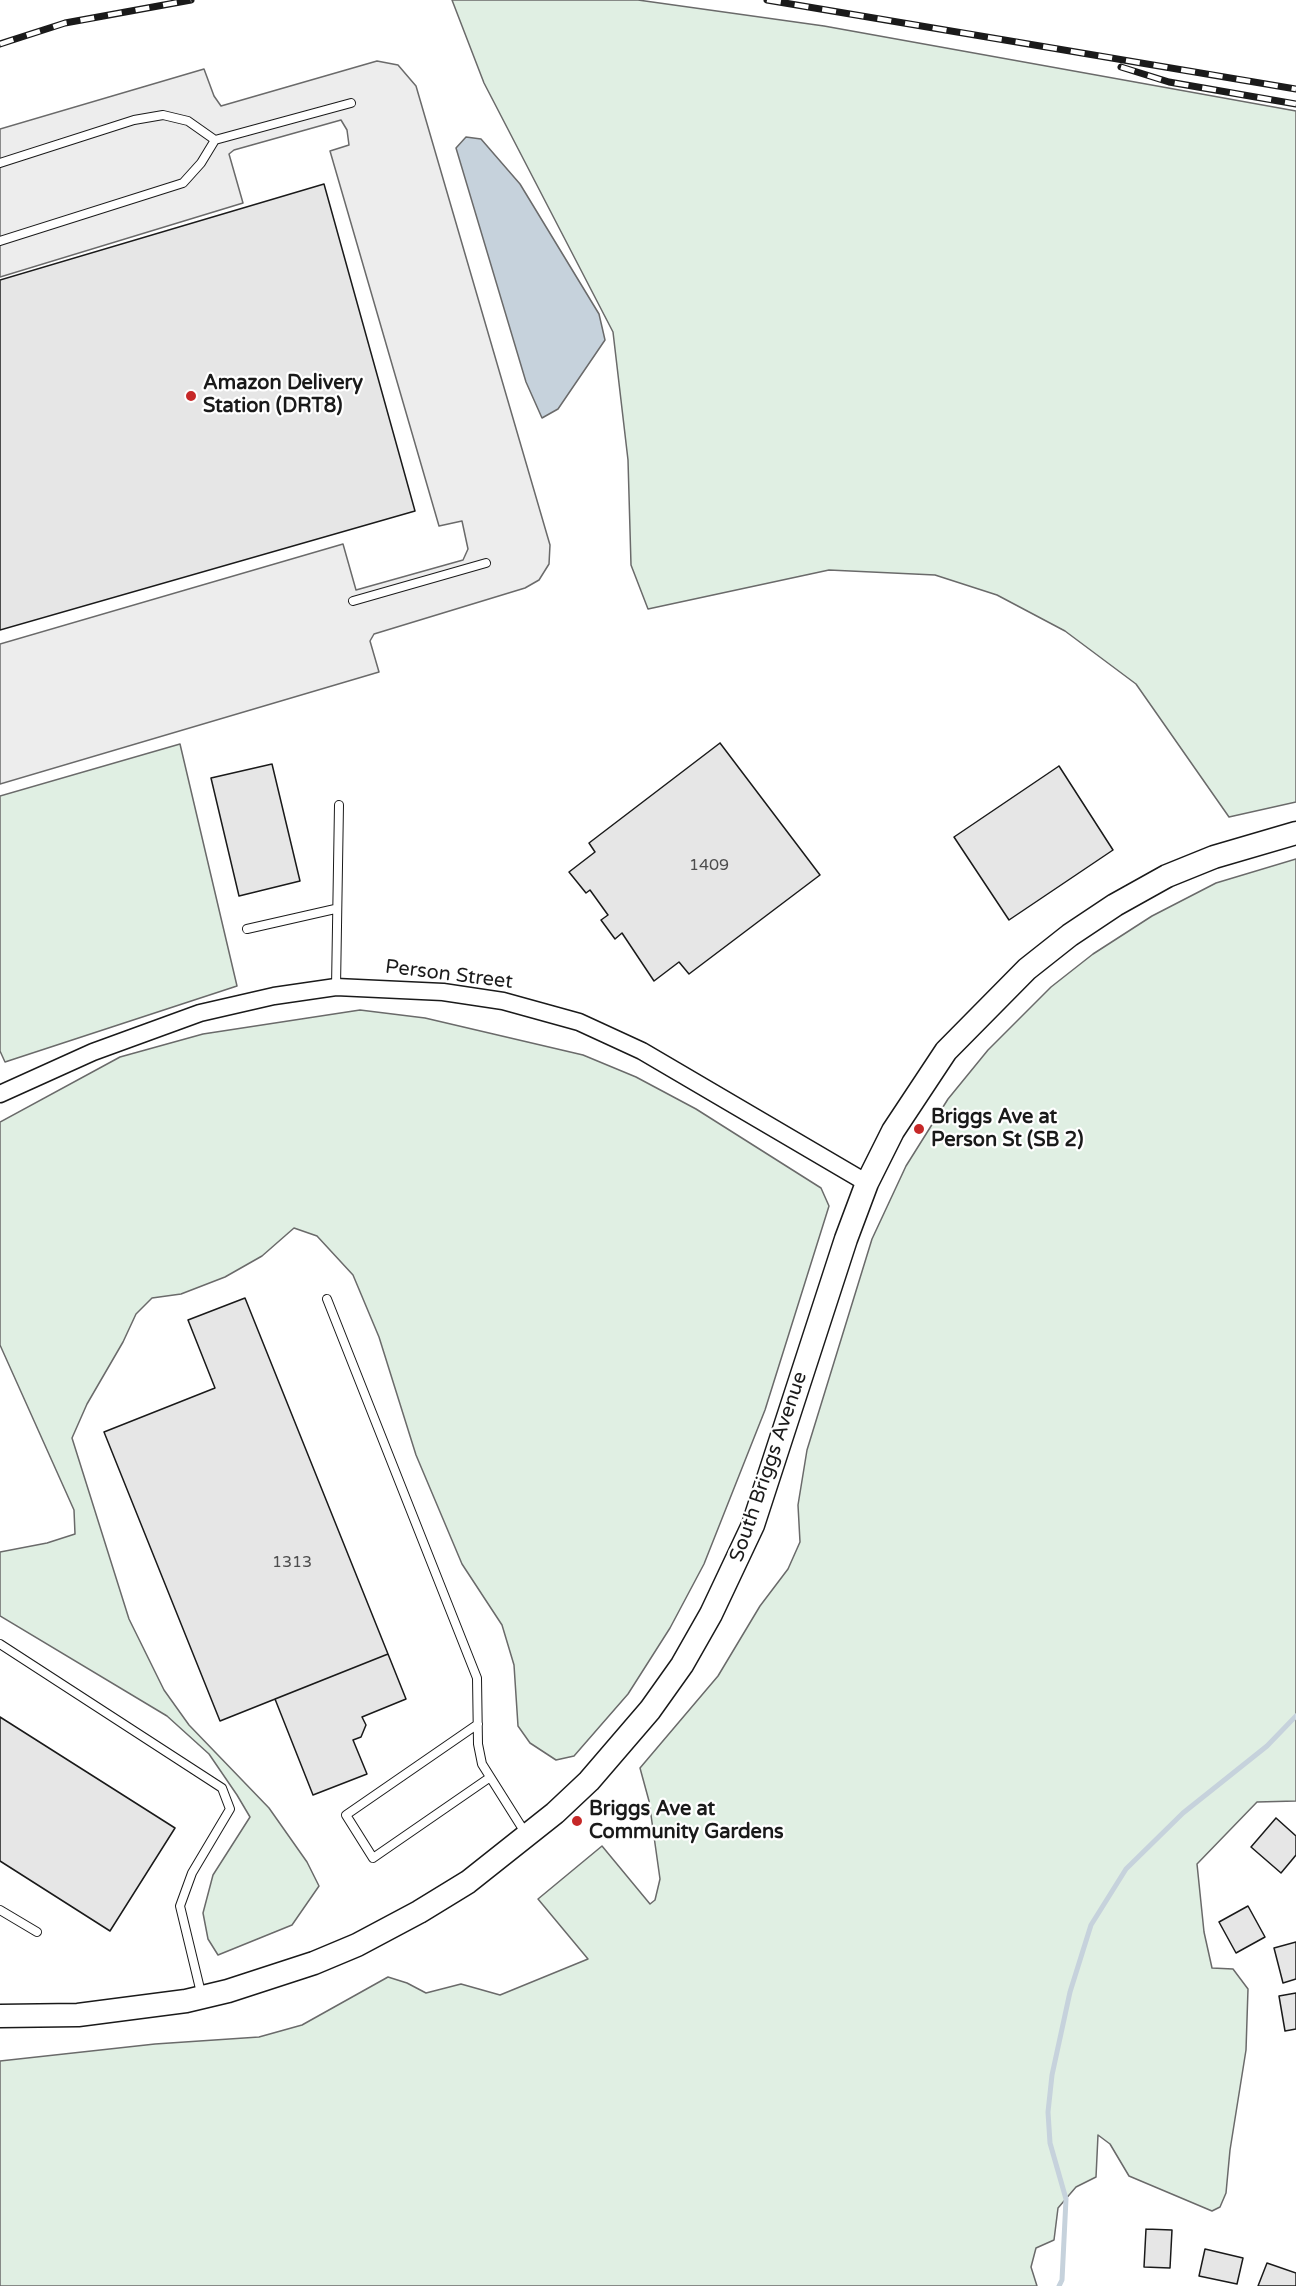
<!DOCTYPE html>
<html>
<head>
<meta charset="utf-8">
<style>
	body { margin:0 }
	canvas { display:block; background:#fff }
</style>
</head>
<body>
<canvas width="1296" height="2286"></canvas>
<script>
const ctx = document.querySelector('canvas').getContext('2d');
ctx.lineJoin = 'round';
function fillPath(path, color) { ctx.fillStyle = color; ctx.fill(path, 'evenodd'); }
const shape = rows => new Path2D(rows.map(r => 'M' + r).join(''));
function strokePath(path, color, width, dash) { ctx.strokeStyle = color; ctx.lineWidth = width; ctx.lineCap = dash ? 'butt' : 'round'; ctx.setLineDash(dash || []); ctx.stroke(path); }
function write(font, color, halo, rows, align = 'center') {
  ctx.font = font + ' "Varela Round",sans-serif'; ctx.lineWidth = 4.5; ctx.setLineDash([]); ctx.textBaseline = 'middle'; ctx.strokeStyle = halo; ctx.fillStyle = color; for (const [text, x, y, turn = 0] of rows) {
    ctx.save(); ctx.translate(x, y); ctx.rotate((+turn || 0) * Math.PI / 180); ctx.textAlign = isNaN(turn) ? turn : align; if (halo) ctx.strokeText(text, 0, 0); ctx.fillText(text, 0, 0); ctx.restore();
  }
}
const green = shape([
	[452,0,638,0,824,26,1296,111,1296,802,1229,817,1136,684,1065,631,997,595,935,575,829,570,648,609,631,565,628,460,613,332,484,83,452,0],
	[180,744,237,986,5,1062,0,1051,0,796,180,744],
	[1296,859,1296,1801,1257,1802,1197,1864,1204,1932,1212,1968,1233,1969,1248,1989,1246,2050,1230,2150,1226,2193,1220,2207,1212,2211,1129,2176,1110,2144,1098,2135,1096,2177,1076,2187,1058,2208,1054,2240,1036,2248,1031,2267,1037,2286,0,2286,0,2061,155,2044,259,2037,302,2025,388,1977,407,1983,426,1993,461,1984,500,1995,588,1959,538,1899,602,1846,650,1904,655,1900,660,1879,649,1801,640,1768,718,1676,760,1606,788,1569,800,1542,798,1505,807,1450,872,1239,906,1166,948,1099,988,1050,1051,987,1093,954,1152,916,1216,883,1296,859],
	[360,1010,425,1018,583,1055,636,1077,696,1109,821,1188,829,1206,765,1410,704,1564,670,1628,628,1694,574,1756,556,1760,530,1743,518,1726,514,1665,502,1625,462,1564,416,1455,379,1337,353,1275,317,1236,294,1228,262,1256,225,1277,181,1294,152,1298,136,1314,123,1342,87,1404,72,1438,129,1619,164,1690,189,1725,269,1808,307,1862,319,1886,292,1925,218,1955,208,1939,203,1913,213,1875,250,1817,237,1795,209,1754,167,1716,0,1616,0,1552,47,1543,75,1534,74,1510,0,1345,0,1122,120,1057,203,1034,360,1010]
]);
fillPath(green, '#e0efe3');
strokePath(green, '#6a6a6a', 1.5);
const parking = shape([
	[377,61,398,65,416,86,550,545,549,564,539,580,525,588,374,634,370,641,379,672,0,784,0,644,343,544,356,590,463,560,468,549,462,521,439,526,330,151,349,145,347,130,341,120,234,150,229,154,243,203,0,277,0,129,204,69,214,96,221,106,377,61]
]);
fillPath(parking, '#ededed');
strokePath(parking, '#6a6a6a', 1.5);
const water = shape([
	[466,137,481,139,520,184,599,314,605,340,558,409,542,418,526,382,456,148,466,137]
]);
fillPath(water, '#c6d2dc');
strokePath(water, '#6a6a6a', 1.5);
strokePath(shape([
	[1059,2286,1062,2280,1066,2199,1050,2143,1048,2112,1052,2075,1070,1992,1091,1925,1126,1869,1183,1813,1267,1746,1296,1716]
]), '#c6d2dc', 5);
const building = shape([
	[324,184,415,511,0,630,0,280,324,184],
	[720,743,820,875,689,974,679,962,654,981,622,933,615,939,601,920,608,915,590,890,586,893,569,872,595,852,589,843,720,743],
	[272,764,300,881,239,896,211,778,272,764],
	[1059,766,1113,850,1009,920,954,837,1059,766],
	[245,1298,388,1654,220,1721,104,1432,215,1388,188,1320,245,1298],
	[388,1654,406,1699,362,1717,366,1725,361,1737,353,1740,367,1774,313,1795,275,1699,388,1654],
	[0,1717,175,1828,110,1931,0,1861,0,1717],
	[1276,1818,1296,1836,1296,1855,1281,1873,1251,1847,1276,1818],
	[1248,1906,1265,1937,1236,1953,1219,1922,1248,1906],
	[1296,1942,1296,1979,1283,1983,1274,1948,1296,1942],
	[1296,1993,1296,2029,1285,2031,1279,1996,1296,1993],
	[1146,2229,1172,2230,1170,2268,1144,2267,1146,2229],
	[1205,2249,1243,2258,1237,2284,1199,2276,1205,2249],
	[1267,2263,1296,2273,1296,2286,1258,2286,1267,2263]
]);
fillPath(building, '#e6e6e6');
strokePath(building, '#1a1a1a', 1.5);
const lane = shape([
	[0,163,134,120,163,115,188,121,215,140,351,103],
	[0,241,183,183,201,163,215,140],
	[353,601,486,563],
	[247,929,335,909],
	[336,987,339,805],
	[327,1299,477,1678,478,1744,482,1764,526,1834],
	[0,1644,222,1788,230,1809,192,1873,180,1906,202,1997],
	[478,1724,346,1815,373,1858,489,1778],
	[0,1910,37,1932]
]);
const street = shape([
	[0,1094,93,1052,200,1013,274,996,336,987,443,992,503,1001,579,1022,642,1051,867,1183]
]);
const secondary = shape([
	[0,2016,78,2015,186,2001,228,1991,314,1963,357,1945,419,1912,468,1882,555,1813,589,1781,650,1710,682,1665,711,1614,753,1525,846,1239,867,1183,893,1131,946,1051,1027,969,1070,935,1115,905,1167,876,1214,857,1296,833]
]);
strokePath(lane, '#1a1a1a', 10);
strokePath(street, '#1a1a1a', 19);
strokePath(secondary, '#1a1a1a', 25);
strokePath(lane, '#fff', 8);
strokePath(street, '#fff', 16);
strokePath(secondary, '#fff', 22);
const rail = shape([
	[767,0,1296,89],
	[0,44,65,23,191,0],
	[1121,67,1169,82,1296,104]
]);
strokePath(rail, '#1a1a1a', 7);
strokePath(rail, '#fff', 4.5, [14]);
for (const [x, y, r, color] of [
	[191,396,6,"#c62828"],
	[919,1129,6,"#c62828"],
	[577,1821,6,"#c62828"]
]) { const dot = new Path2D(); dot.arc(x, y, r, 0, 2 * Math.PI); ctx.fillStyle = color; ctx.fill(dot); strokePath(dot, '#fff', 2); }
write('16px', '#4d4d4d', null, [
	["1409",709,866],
	["1313",292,1563]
]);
write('bold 20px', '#1a1a1a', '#fff', [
	["Amazon Delivery",203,384],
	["Station (DRT8)",203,407],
	["Briggs Ave at",931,1118],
	["Person St (SB 2)",931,1141],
	["Briggs Ave at",589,1810],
	["Community Gardens",589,1833]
], 'left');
write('20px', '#1a1a1a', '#fff', [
	["Person Street",449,975,7],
	["South Briggs Avenue",769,1467,-71]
]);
</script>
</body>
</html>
